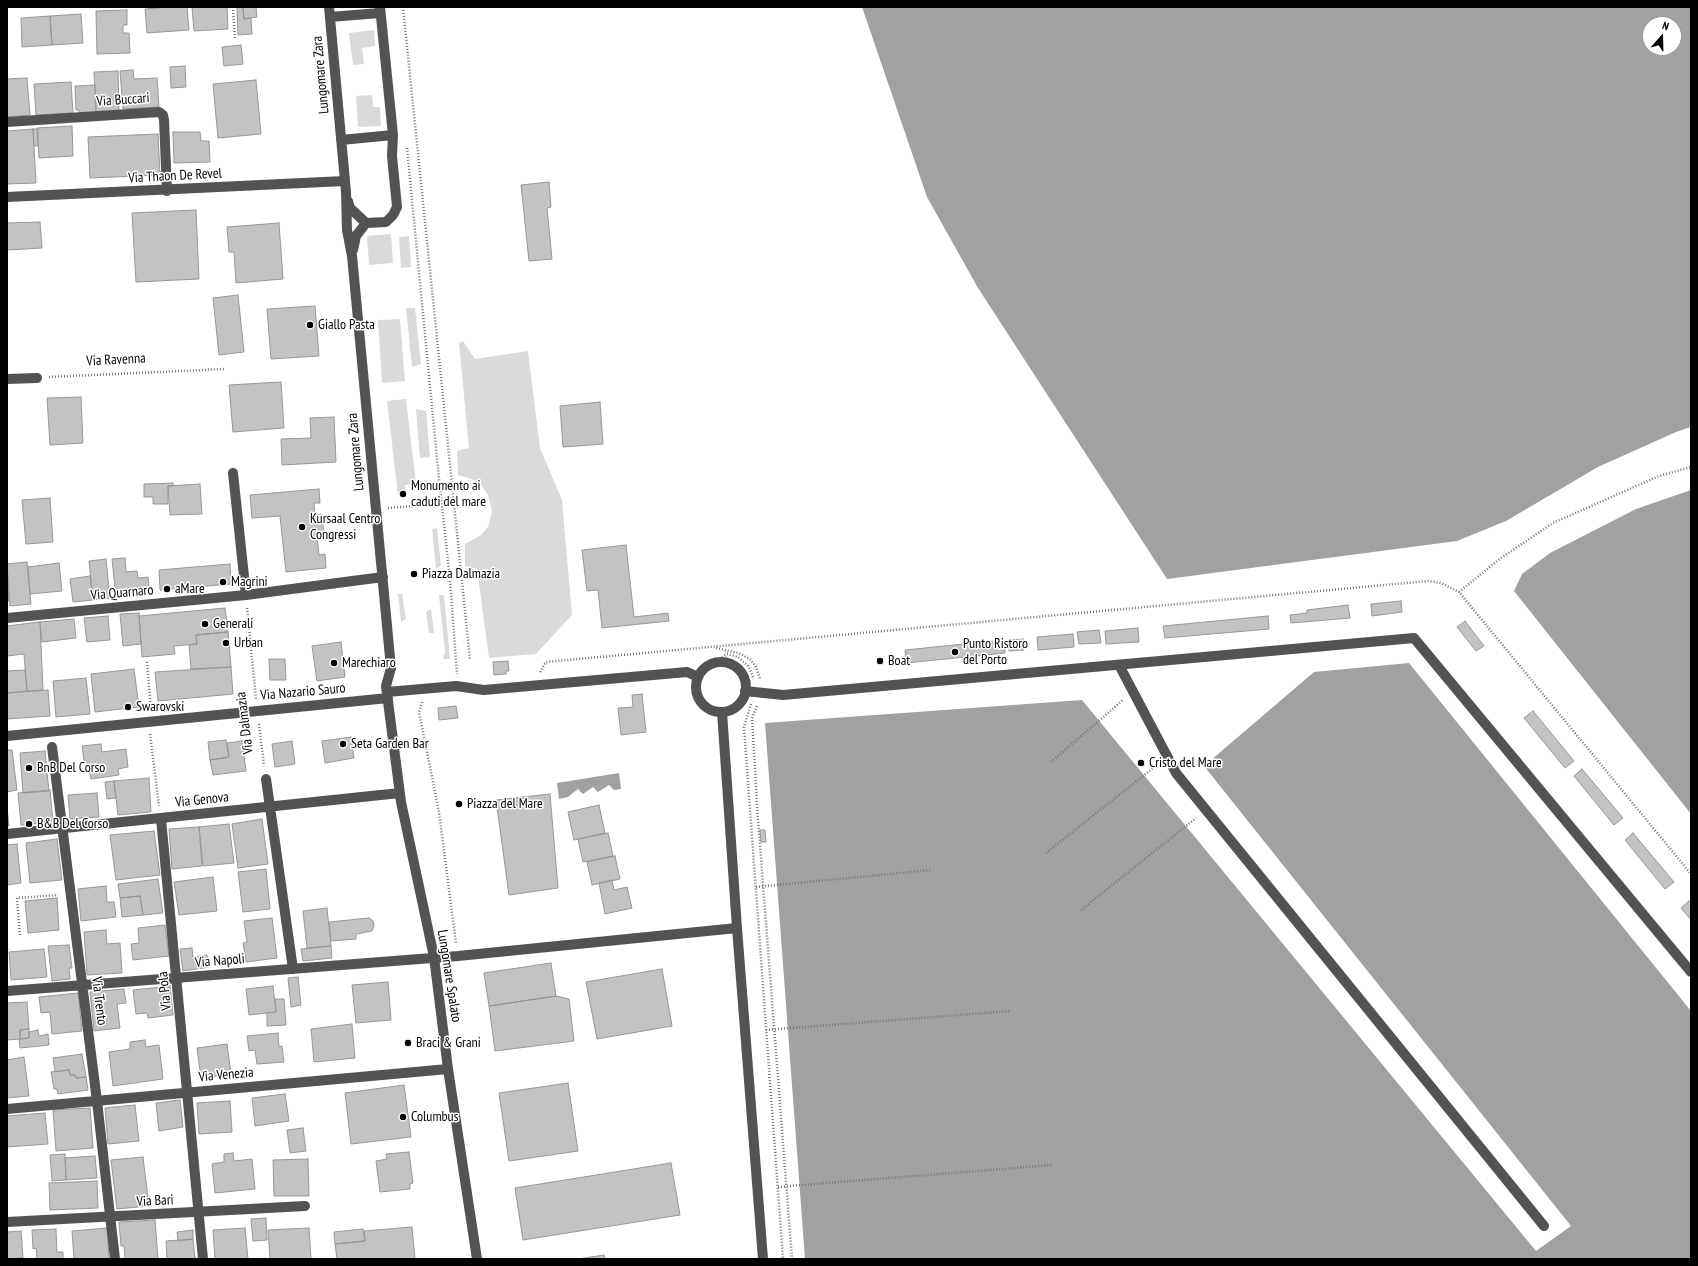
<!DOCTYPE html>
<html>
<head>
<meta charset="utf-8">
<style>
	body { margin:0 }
	#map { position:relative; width:1698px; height:1266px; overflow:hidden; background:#fff; font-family:"PT Sans Narrow",sans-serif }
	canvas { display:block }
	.frame { position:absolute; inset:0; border:8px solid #000; pointer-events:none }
	.north { position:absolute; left:1642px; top:16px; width:40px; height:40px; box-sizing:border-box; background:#fff; border:1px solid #999; border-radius:50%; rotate:20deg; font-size:11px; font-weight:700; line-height:16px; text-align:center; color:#000 }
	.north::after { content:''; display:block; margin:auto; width:14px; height:18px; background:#000; clip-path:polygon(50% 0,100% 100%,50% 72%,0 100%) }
</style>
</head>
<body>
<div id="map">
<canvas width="1698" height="1266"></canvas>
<div class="frame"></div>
<div class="north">N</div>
</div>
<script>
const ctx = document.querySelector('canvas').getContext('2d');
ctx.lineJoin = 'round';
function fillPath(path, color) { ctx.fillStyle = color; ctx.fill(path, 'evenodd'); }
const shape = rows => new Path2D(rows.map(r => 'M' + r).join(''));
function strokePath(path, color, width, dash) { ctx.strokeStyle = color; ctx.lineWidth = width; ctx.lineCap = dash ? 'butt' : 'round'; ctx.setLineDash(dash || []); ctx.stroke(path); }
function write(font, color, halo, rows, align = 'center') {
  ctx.font = font + ' "PT Sans Narrow",sans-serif'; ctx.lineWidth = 3; ctx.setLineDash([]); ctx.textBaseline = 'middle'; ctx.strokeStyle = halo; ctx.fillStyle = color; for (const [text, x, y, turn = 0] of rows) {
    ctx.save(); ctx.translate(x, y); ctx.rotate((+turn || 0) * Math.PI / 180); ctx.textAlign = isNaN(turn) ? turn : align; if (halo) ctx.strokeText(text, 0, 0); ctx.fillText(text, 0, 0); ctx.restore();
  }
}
fillPath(shape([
	[374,30,375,46,362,48,364,64,353,65,349,33],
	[372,95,373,107,380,107,381,126,358,127,356,96],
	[391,234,393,263,369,265,367,236],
	[409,236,411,267,401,268,399,237],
	[406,308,415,308,421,364,412,367],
	[400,319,405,381,382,383,378,320],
	[463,341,475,359,528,351,540,448,562,500,572,615,536,654,489,658,477,569,465,566,465,544,480,536,488,527,492,511,488,495,482,486,474,480,458,475,457,451,469,448,459,343],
	[406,399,416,484,405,485,406,495,398,495,387,401],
	[416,409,426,411,430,457,420,458],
	[437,528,441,566,436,569,432,529],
	[398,594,402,594,406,619,401,622],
	[439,595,444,595,450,659,443,659,445,652],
	[431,609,434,633,429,633,426,612]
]), '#dadada');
fillPath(shape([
	[862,7,1691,7,1691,427,1676,432,1598,467,1506,521,1457,541,1167,579,978,288,927,197],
	[1650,24,1674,24,1674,48,1650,48],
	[1691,490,1691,814,1514,591,1522,574,1550,553,1636,509],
	[1409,663,1691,1011,1691,1259,805,1259,765,723,1082,700,1536,1251,1571,1226,1204,766,1314,672],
	[619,773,621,789,614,790,609,785,598,792,593,787,583,794,578,789,568,797,559,799,557,783]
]), '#a1a1a1');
const building = shape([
	[171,7,187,7,189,30,147,33,145,9,171,7],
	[192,7,227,7,228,29,194,31,192,7],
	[237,7,243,7,244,19,251,18,252,34,238,35,237,7],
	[243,7,256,7,257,17,244,19,243,7],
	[127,10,127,25,123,25,123,33,129,33,130,53,97,54,96,11,127,10],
	[81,14,83,43,52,45,50,16,81,14],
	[50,16,52,45,22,47,21,18,50,16],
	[241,45,243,64,224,66,222,47,241,45],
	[185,66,186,87,171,88,170,67,185,66],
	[133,70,134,79,157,78,159,107,123,109,120,71,133,70],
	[118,71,119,113,96,113,94,72,118,71],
	[27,78,30,115,7,117,7,79,27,78],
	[256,80,261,134,218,138,213,84,256,80],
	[71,82,73,113,36,115,34,84,71,82],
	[95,85,96,113,79,115,79,110,76,110,75,86,95,85],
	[72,126,73,156,39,158,37,128,72,126],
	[33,129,36,183,7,184,7,131,33,129],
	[33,129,38,129,38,146,34,146,33,129],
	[173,132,200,132,201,141,209,141,210,162,174,163,173,132],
	[158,134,160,175,90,178,88,137,158,134],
	[549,182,551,207,547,208,552,259,529,261,521,185,549,182],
	[196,210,199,279,136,282,132,213,196,210],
	[40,222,42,248,7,250,7,223,40,222],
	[279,223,283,279,236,283,234,252,229,252,227,227,279,223],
	[238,295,244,352,219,355,213,298,238,295],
	[315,306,319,356,271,359,267,309,315,306],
	[281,382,284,428,233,432,229,385,281,382],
	[81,397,83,443,50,445,47,398,81,397],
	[600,402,603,444,563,447,560,406,600,402],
	[334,417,336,462,282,465,281,439,311,438,310,418,334,417],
	[173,483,173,486,168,486,168,504,153,504,153,497,144,497,144,484,173,483],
	[200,484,202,514,170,515,168,486,200,484],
	[319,489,320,503,314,503,315,515,322,514,324,536,317,536,319,555,325,554,326,568,286,572,280,516,252,518,250,495,319,489],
	[50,498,53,542,26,544,22,500,50,498],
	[626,545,634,617,668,613,669,621,602,628,598,590,587,591,582,550,626,545],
	[125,558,126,572,137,571,138,578,148,577,150,594,116,598,112,559,125,558],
	[106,559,110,598,93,600,89,561,106,559],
	[27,562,31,604,10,606,7,564,27,562],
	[59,563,62,591,30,594,28,567,59,563],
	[230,564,231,584,160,590,159,570,230,564],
	[7,576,9,601,7,601,7,576],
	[90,576,93,600,73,602,70,579,90,576],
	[1401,601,1402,612,1372,616,1371,604,1401,601],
	[1348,605,1350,618,1291,623,1290,615,1307,613,1307,610,1348,605],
	[225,608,228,632,196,635,197,644,174,646,175,654,142,657,139,616,225,608],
	[139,613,141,644,123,646,120,614,139,613],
	[108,616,110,640,87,642,84,618,108,616],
	[1268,616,1269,629,1165,638,1163,626,1268,616],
	[74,619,76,638,42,642,40,622,74,619],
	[1465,621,1484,646,1476,651,1457,627,1465,621],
	[40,622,43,690,27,691,24,654,7,656,7,626,40,622],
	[1138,628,1139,642,1106,644,1105,631,1138,628],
	[1099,630,1101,643,1079,644,1077,632,1099,630],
	[228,632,231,667,191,669,189,645,197,644,196,635,228,632],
	[1073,634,1074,647,1038,650,1037,637,1073,634],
	[1023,639,1024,650,1009,651,1009,640,1023,639],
	[1004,640,1005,653,906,663,905,650,1004,640],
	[341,642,345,677,317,681,312,646,341,642],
	[269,659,285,659,286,680,270,680,269,659],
	[508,661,509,671,506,671,506,674,494,675,493,662,508,661],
	[231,667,233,694,158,701,155,672,231,667],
	[134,669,139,707,95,712,91,674,134,669],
	[25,670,27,691,7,693,7,671,25,670],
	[86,678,90,714,56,717,53,681,86,678],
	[48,690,50,716,7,719,7,693,48,690],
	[642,694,646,732,621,735,618,708,633,707,632,695,642,694],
	[456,706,458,718,439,720,438,708,456,706],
	[1533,711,1574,761,1565,768,1524,718,1533,711],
	[351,737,354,758,325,763,322,741,351,737],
	[226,740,229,757,210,760,208,742,226,740],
	[242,741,246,771,213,775,210,760,229,757,227,743,242,741],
	[292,741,295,764,275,767,272,744,292,741],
	[101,744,102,752,126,749,128,767,118,769,119,775,91,779,89,768,85,768,82,746,101,744],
	[7,750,12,750,17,790,7,792,7,750],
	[45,751,49,791,23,793,20,753,45,751],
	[1582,769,1623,818,1614,825,1574,776,1582,769],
	[149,778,151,812,118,815,114,781,149,778],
	[114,781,116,798,107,799,105,782,114,781],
	[50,790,53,822,21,825,18,793,50,790],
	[97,793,99,817,70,819,68,795,97,793],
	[550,794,558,888,509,895,496,800,550,794],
	[599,805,605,833,574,840,568,812,599,805],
	[7,807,9,826,7,826,7,807],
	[262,819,268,864,238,868,232,824,262,819],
	[229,824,234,863,203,866,199,827,229,824],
	[199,827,202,866,172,869,169,829,199,827],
	[760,830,765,830,766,842,761,842,760,830],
	[154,831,160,875,116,880,110,835,154,831],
	[608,833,613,856,583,862,578,839,608,833],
	[1633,833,1674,882,1665,889,1625,840,1633,833],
	[57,839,62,880,30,883,26,843,57,839],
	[17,844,21,883,7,885,7,845,17,844],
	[615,856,620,879,592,885,587,862,615,856],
	[266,869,270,909,243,912,238,872,266,869],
	[213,877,217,911,179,915,174,882,213,877],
	[158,879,163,913,143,915,140,896,120,898,118,884,158,879],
	[612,880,614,890,627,887,632,908,605,914,599,883,612,880],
	[106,886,107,902,114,902,116,917,81,921,78,889,106,886],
	[140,896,143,915,122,917,120,898,140,896],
	[57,898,59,930,28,933,25,901,57,898],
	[1689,901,1691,903,1691,920,1681,908,1689,901],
	[327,908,331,946,307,948,303,911,327,908],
	[272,918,277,958,246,962,243,943,247,942,244,921,272,918],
	[369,918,373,921,374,926,372,931,356,934,356,939,331,941,329,922,369,918],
	[165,925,169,956,133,960,131,944,139,943,138,928,165,925],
	[106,930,107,944,120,943,122,973,87,975,84,932,106,930],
	[69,945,72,968,69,968,70,979,52,981,48,946,69,945],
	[331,946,332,958,303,961,301,949,331,946],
	[192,948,193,957,207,955,209,967,183,971,180,949,192,948],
	[44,949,47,977,11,980,9,952,44,949],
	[551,963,556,996,489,1006,484,973,551,963],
	[662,969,672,1026,597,1039,586,982,662,969],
	[298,977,301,1005,291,1007,288,978,298,977],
	[388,982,391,1020,356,1023,352,985,388,982],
	[170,986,173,1015,148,1018,147,1013,136,1014,133,990,170,986],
	[273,986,276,1012,249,1015,246,989,273,986],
	[124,989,126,1003,117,1004,120,1028,94,1031,90,992,124,989],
	[78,993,82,1031,52,1034,50,1012,41,1013,39,997,78,993],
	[556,996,569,999,574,1041,495,1051,489,1006,556,996],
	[275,999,284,999,286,1025,267,1026,267,1013,276,1012,275,999],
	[27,1002,29,1029,20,1030,20,1039,7,1040,7,1003,27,1002],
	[352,1024,355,1058,314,1062,311,1029,352,1024],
	[29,1029,29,1038,20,1039,20,1030,29,1029],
	[38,1030,39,1036,48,1034,49,1045,20,1048,19,1039,29,1038,29,1032,38,1030],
	[278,1033,279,1047,282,1046,284,1062,257,1064,255,1050,249,1051,247,1036,278,1033],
	[145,1040,146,1047,159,1045,163,1079,113,1086,109,1052,130,1049,130,1042,145,1040],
	[227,1044,231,1074,201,1078,197,1048,227,1044],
	[82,1054,86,1077,76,1078,75,1075,70,1075,69,1070,55,1072,53,1058,82,1054],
	[24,1057,29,1096,7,1098,7,1060,24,1057],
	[69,1070,70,1075,75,1075,76,1078,86,1077,88,1090,58,1094,57,1089,54,1089,51,1072,69,1070],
	[568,1083,578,1151,509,1161,499,1093,568,1083],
	[404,1085,411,1137,351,1144,345,1093,404,1085],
	[285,1094,289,1121,255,1126,252,1098,285,1094],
	[180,1100,183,1127,159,1131,156,1103,180,1100],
	[230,1101,232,1132,199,1134,197,1103,230,1101],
	[135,1105,139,1141,108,1144,105,1108,135,1105],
	[90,1108,93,1148,56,1151,53,1110,90,1108],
	[45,1113,48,1144,7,1147,7,1116,45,1113],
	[303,1128,306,1151,290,1153,287,1130,303,1128],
	[409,1152,413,1183,410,1184,410,1189,380,1192,376,1161,387,1159,386,1154,409,1152],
	[233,1153,234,1161,252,1159,255,1189,215,1193,212,1164,224,1162,224,1154,233,1153],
	[65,1154,66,1180,52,1181,50,1155,65,1154],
	[95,1156,97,1178,66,1180,65,1158,95,1156],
	[143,1157,149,1206,117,1209,111,1160,143,1157],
	[308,1159,309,1196,274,1196,273,1160,308,1159],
	[671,1163,680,1215,523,1240,515,1188,671,1163],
	[97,1181,98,1208,50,1210,49,1183,97,1181],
	[266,1218,267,1240,253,1241,251,1219,266,1218],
	[155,1220,158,1259,125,1259,124,1246,121,1246,119,1222,155,1220],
	[412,1227,415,1259,337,1259,335,1244,365,1241,364,1231,412,1227],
	[107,1228,109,1259,74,1259,72,1231,107,1228],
	[245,1228,248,1259,215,1259,213,1230,245,1228],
	[309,1228,311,1259,270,1259,268,1230,309,1228],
	[56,1229,57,1252,63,1252,63,1259,31,1259,37,1259,36,1248,33,1249,32,1230,56,1229],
	[363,1229,365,1241,335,1244,334,1232,363,1229],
	[193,1230,193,1239,178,1241,177,1232,193,1230],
	[21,1231,23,1258,7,1259,7,1232,21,1231],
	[193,1239,195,1259,167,1259,166,1241,193,1239],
	[604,1255,605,1259,578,1259,604,1255]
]);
fillPath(building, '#c3c3c3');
strokePath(building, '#979797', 1);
strokePath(shape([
	[233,7,235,40],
	[403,7,470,660],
	[407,148,439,479,450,580,457,674],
	[49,377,225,369],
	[388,508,442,504],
	[1459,592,1501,558,1553,523,1659,476,1691,467],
	[247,608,256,699],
	[716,648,738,653,750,659,756,667,760,679],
	[147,662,151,709],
	[712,664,727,654,738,657,748,666,754,679],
	[540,672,546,662,1428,581,1441,583,1459,592,1691,874],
	[422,702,419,712,439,812,456,943],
	[751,704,744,727,783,1259],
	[757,706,752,718,758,819,792,1259],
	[259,724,264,766],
	[150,734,159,806],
	[1051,762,1123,700],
	[1046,853,1157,765],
	[756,887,931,870],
	[1081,910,1196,818],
	[20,935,17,898,58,895],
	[766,1030,1010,1011],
	[778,1187,1052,1165]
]), '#757575', 2.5, [1, 2]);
strokePath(shape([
	[329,7,346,192,347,230,352,256,391,668,386,686,401,802,434,957,448,1069,477,1259],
	[330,17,380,13],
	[7,122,159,112,163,115,164,120,167,191],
	[341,140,393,135],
	[7,197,345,181],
	[348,201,350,208,366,223,386,222,393,215,397,207,392,156,393,135,380,7],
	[353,250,356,236,366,223],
	[7,379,37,378],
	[233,473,246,595],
	[7,618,246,595,383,577],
	'696 687a25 25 0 1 1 50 0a25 25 0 1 1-50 0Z',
	[1119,665,1176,773,1544,1226],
	[745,691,783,695,1414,638,1691,972],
	[387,692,456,686,484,690,687,672,698,677],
	[722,712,737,928,763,1259],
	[7,736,388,698],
	[52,747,97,1101,115,1259],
	[266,779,293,969],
	[161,819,203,1259],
	[7,834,400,793],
	[7,991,458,956,737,928],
	[7,1109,448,1069],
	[7,1222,305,1206]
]), '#535353', 10);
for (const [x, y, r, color] of [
	[310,325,4,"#000"],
	[403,494,4,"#000"],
	[302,527,4,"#000"],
	[414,574,4,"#000"],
	[223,582,4,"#000"],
	[167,589,4,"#000"],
	[205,624,4,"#000"],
	[226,643,4,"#000"],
	[955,652,4,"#000"],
	[880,661,4,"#000"],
	[334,663,4,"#000"],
	[128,707,4,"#000"],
	[343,744,4,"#000"],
	[1141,763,4,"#000"],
	[29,768,4,"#000"],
	[459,804,4,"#000"],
	[29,824,4,"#000"],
	[408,1043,4,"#000"],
	[403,1117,4,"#000"]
]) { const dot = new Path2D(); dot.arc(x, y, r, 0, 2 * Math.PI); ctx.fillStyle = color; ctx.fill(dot); strokePath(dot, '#fff', 1.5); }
write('14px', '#000', '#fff', [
	["Lungomare Zara",321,75,-95],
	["Via Buccari",123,100,-4],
	["Via Thaon De Revel",175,176,-3],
	["Via Ravenna",116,360,-3],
	["Lungomare Zara",356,452,-95],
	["Via Quarnaro",122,593,-5],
	["Via Nazario Sauro",303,692,-5],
	["Via Dalmazia",245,723,-97],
	["Via Genova",202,800,-6],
	["Via Napoli",220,961,-5],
	["Lungomare Spalato",449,976,81],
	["Via Pola",165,991,-96],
	["Via Trento",99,1001,83],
	["Via Venezia",226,1075,-5],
	["Via Bari",155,1201,-3]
]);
write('14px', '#000', '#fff', [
	["Giallo Pasta",318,325],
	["Monumento ai",411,486],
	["caduti del mare",411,502],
	["Kursaal Centro",310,519],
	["Congressi",310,535],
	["Piazza Dalmazia",422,574],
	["Magrini",231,582],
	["aMare",175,589],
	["Generali",213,624],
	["Urban",234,643],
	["Punto Ristoro",963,644],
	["del Porto",963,660],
	["Boat",888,661],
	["Marechiaro",342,663],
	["Swarovski",136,707],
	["Seta Garden Bar",351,744],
	["Cristo del Mare",1149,763],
	["BnB Del Corso",37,768],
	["Piazza del Mare",467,804],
	["B&B Del Corso",37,824],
	["Braci & Grani",416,1043],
	["Columbus",411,1117]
], 'left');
</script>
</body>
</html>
